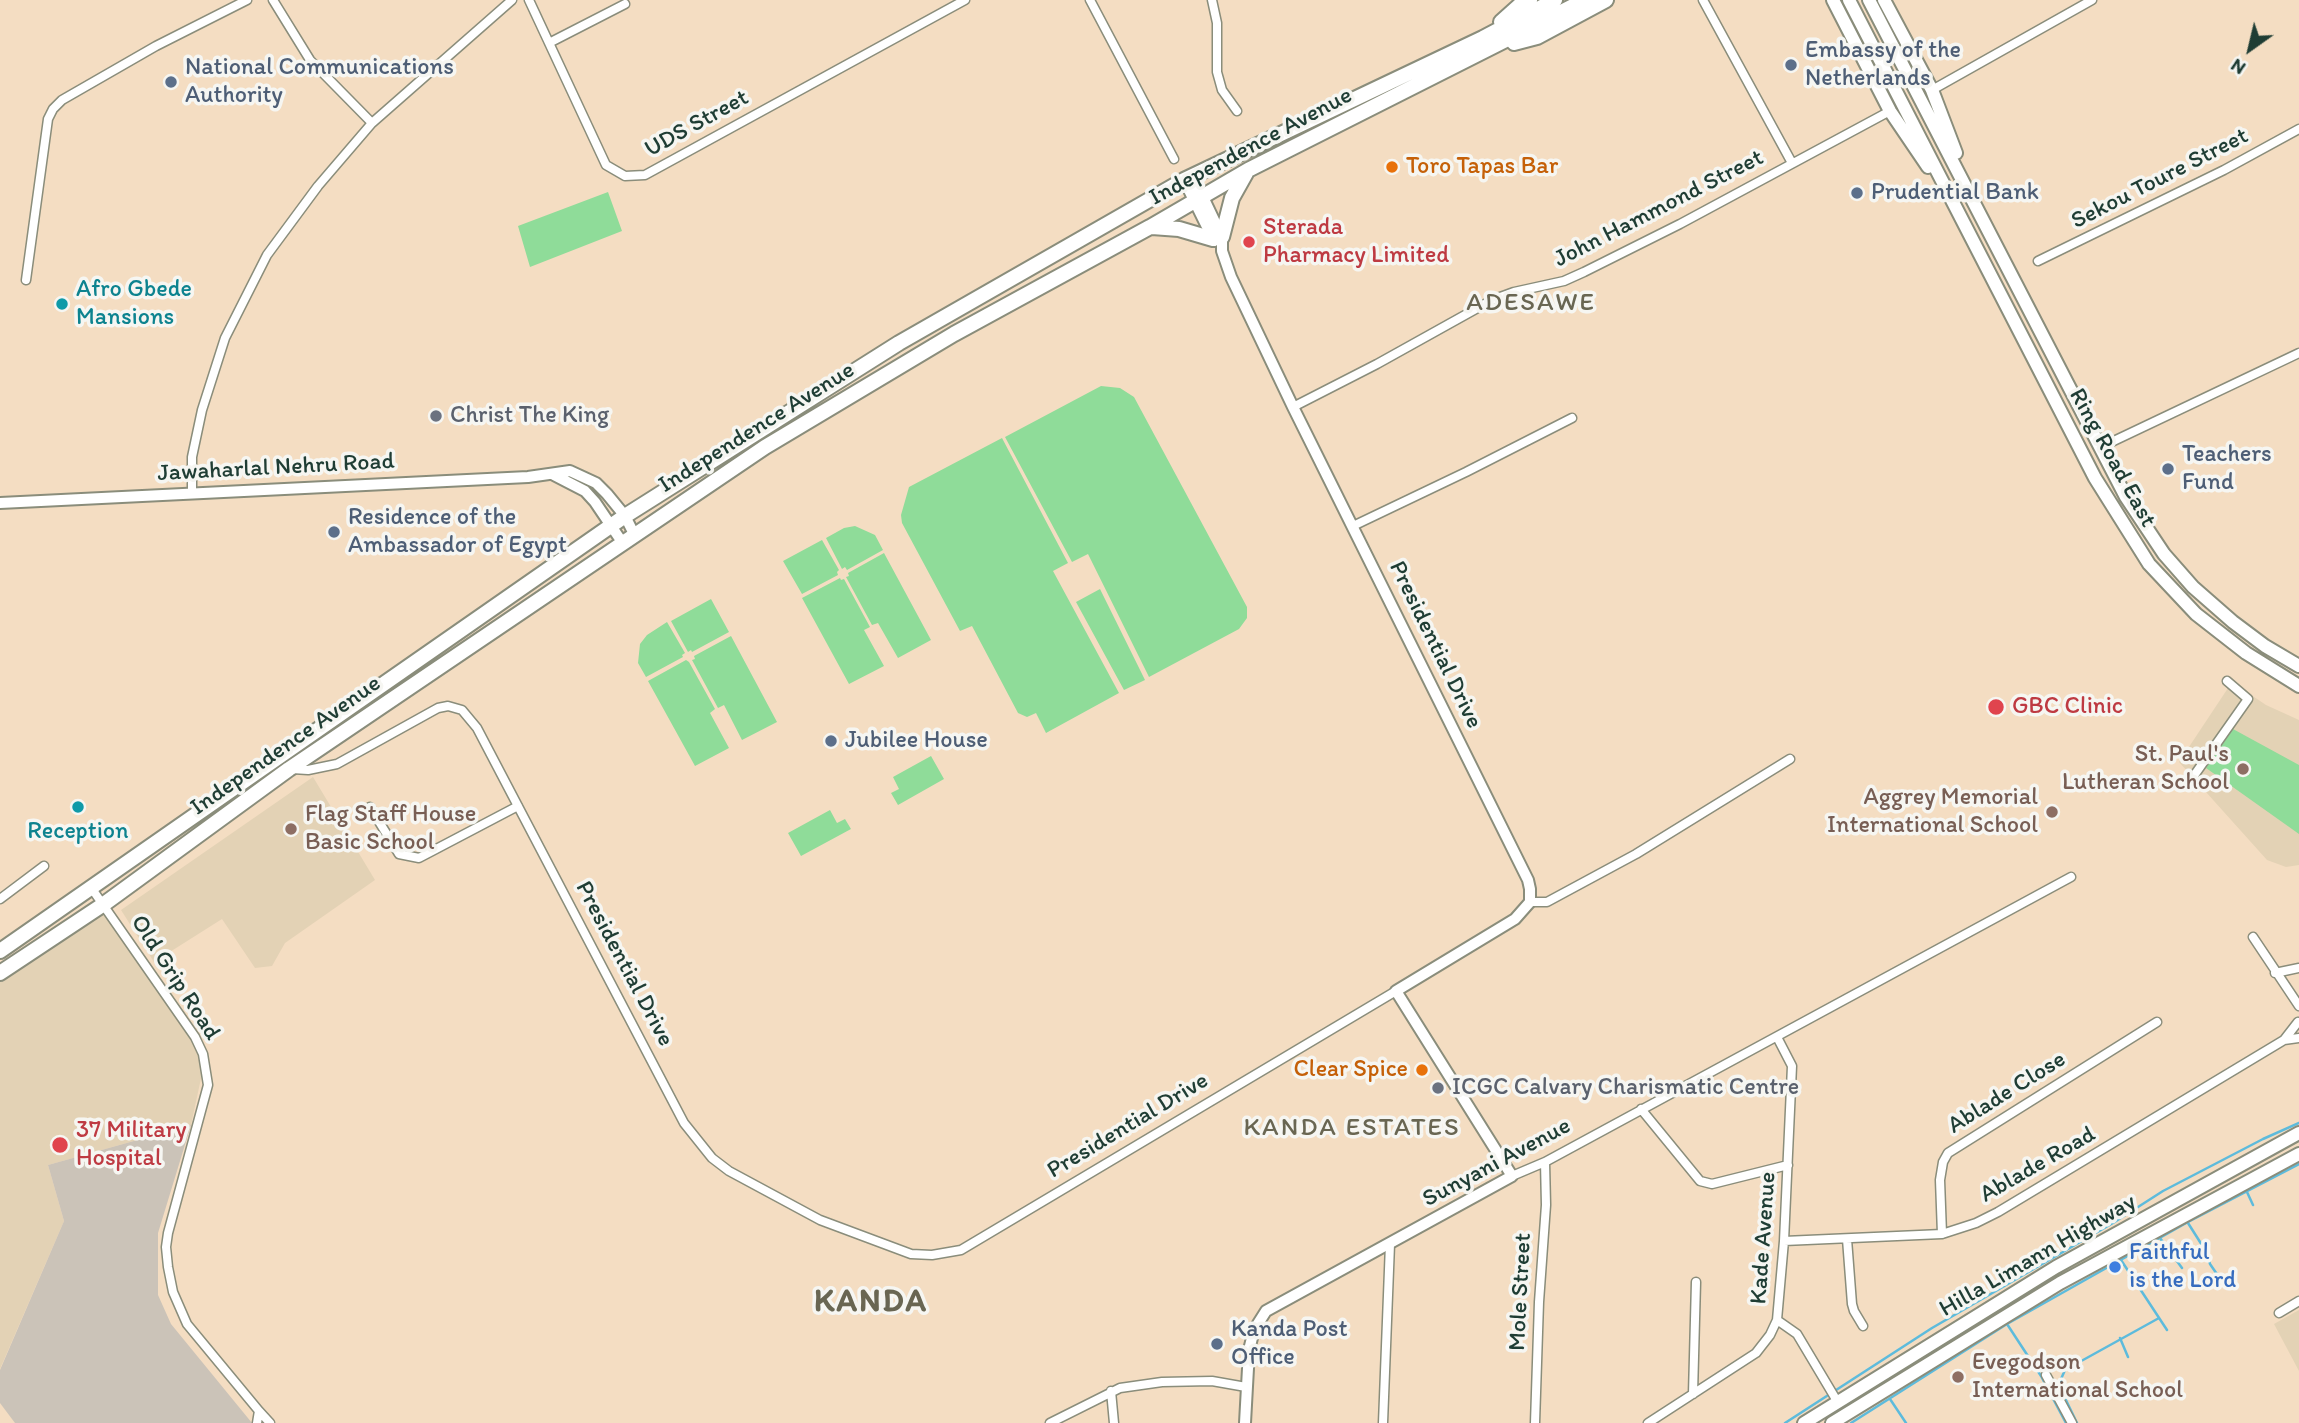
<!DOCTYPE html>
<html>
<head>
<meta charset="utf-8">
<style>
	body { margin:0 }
	#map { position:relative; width:2299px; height:1423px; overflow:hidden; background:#f4ddc2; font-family:Itim,sans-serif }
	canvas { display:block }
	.north { position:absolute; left:2215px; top:14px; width:70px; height:70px; -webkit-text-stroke:5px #f6f6f2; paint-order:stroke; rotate:214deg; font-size:19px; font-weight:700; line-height:28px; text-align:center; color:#1f3d34 }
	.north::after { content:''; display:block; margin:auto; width:24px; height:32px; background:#1f3d34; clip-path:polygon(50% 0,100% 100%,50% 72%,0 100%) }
</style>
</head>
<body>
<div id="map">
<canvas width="2299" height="1423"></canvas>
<div class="north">N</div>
</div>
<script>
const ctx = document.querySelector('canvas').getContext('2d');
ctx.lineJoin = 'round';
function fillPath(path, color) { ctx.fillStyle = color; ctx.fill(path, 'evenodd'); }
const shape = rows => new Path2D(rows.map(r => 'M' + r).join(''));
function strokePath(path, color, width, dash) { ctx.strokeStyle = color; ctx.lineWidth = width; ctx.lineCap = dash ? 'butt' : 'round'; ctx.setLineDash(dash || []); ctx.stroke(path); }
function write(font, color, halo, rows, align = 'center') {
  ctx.font = font + ' Itim,sans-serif'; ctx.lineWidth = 7; ctx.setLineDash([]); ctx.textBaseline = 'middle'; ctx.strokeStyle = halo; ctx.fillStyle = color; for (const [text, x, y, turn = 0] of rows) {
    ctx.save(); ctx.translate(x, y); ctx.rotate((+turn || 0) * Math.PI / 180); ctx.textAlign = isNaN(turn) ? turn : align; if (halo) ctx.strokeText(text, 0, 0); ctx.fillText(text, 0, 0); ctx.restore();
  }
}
fillPath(shape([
	[2232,682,2266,705,2299,720,2299,865,2286,867,2267,860,2179,762],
	[313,777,375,880,285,943,272,966,255,968,222,919,154,962,121,910],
	[107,913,193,1040,203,1069,191,1125,48,1165,64,1221,0,1369,0,982],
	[2299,1310,2299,1371,2274,1324]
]), '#e3d2b5');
fillPath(shape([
	[191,1125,158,1233,158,1295,171,1324,252,1423,15,1423,0,1403,0,1370,64,1221,48,1165]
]), '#cbc3b8');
fillPath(shape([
	[608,192,622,231,530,267,518,226],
	[1101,386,1120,388,1134,397,1247,607,1247,618,1239,629,1149,677,1088,554,1072,562,1005,437],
	[1002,438,1068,563,1053,571,1119,693,1046,733,1036,713,1027,717,1018,713,972,626,960,631,902,523,901,515,909,487],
	[855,526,875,535,883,550,847,570,845,567,842,569,826,538,844,528],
	[822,540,839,570,837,572,838,575,802,594,783,561],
	[884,553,931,640,898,658,878,623,872,625,846,577,849,576,848,573],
	[840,578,841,580,844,579,870,627,864,630,884,666,849,684,802,598],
	[1100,589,1145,680,1124,690,1076,602],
	[711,599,729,632,692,652,691,650,688,652,671,621],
	[667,622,685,653,682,655,683,657,646,677,638,663,640,644,647,635],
	[731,636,777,722,742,740,724,705,718,708,692,660,695,659,694,656],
	[686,660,689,662,715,709,710,713,729,748,695,766,648,681],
	[2233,729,2299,765,2299,834,2206,768],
	[931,756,944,779,898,805,891,793,899,789,893,777],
	[830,810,837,823,845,819,851,829,801,856,788,833]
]), '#8fdc99');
strokePath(shape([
	[2247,1192,2253,1205],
	[2188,1223,2207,1253,2210,1264,2221,1280],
	[2160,1238,2182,1268],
	[2121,1260,2167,1330],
	[2007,1324,2041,1376,2066,1423],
	[2120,1338,2128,1357],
	[2053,1383,2058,1385,2063,1394,2077,1423],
	[2063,1394,2061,1379,2065,1370,2159,1318],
	[1890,1399,1906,1423],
	[1785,1423,1932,1328,2113,1223,2163,1191,2263,1139,2299,1123],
	[1851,1423,2007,1324,2188,1222,2299,1164]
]), '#5dbbdc', 2.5);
const minor = shape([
	[273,0,310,60,372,123],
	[529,0,606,165,625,176,645,175,965,0],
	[1090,0,1174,159],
	[1212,0,1217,23,1217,72,1222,90,1237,111],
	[1703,0,1792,163],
	[549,43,625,4],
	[1932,90,2092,0],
	[2038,261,2224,170,2299,129],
	[26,280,48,119,53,109,62,100,156,46,247,0],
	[1293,407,1377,364,1492,300,1514,292,1564,281,1584,272,1680,224,1890,111],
	[2101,447,2299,353],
	[192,492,192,457,202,410,225,338,267,255,318,186,372,123,512,0],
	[1353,526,1466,472,1572,418],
	[292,769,308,770,337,764,438,708,448,706,462,710,477,728,684,1123,712,1158,729,1171,820,1220,911,1254,932,1255,961,1250,1396,991],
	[2193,777,2248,699,2227,681],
	[370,807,399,854,419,858,518,806],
	[90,886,195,1037,203,1054,208,1085,168,1233,166,1247,168,1267,173,1292,187,1324,259,1411,257,1423],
	[0,899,44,866],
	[1530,902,1547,902,1636,854,1790,759],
	[2253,937,2299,1006],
	[2275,973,2299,968],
	[2284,1040,2299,1038],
	[1641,1109,1700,1181,1712,1184,1788,1165],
	[1512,1176,1545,1162,2071,877],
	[1942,1234,1940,1180,1943,1162,1948,1153,2157,1022],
	[1847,1239,1852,1304,1854,1311,1863,1326],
	[1784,1241,1942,1234,1976,1223,1998,1212,2284,1040,2298,1022],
	[2279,1313,2299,1301],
	[1777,1320,1797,1334,1837,1401],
	[2046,1375,2072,1423],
	[1111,1391,1114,1423],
	[1693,1394,1696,1282],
	[259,1411,270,1423],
	[1050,1423,1120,1388,1162,1382,1212,1381,1246,1387],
	[1383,1423,1390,1244],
	[1535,1423,1539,1302,1546,1205,1545,1162],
	[1648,1423,1756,1353,1770,1335,1777,1320,1784,1241,1792,1066,1777,1037]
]);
const tertiary = shape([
	[1193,176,1222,237,1222,251,1231,277,1293,407,1528,880,1530,889,1530,902,1515,919,1396,991,1512,1176,1266,1311,1254,1330,1249,1350,1245,1423],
	[1184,180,1214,241],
	[554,475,585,491,595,502,622,542],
	[0,503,528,477,570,471,596,483,607,494,625,516,634,534]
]);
const secondary = shape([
	[1804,1423,2056,1267,2299,1133],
	[1832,1423,2060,1283,2299,1154]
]);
const primary = shape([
	[1833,0,1890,111,1928,167],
	[1849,0,2095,478,2149,564,2196,614,2246,653,2299,686],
	[1869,0,2126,497,2164,554,2193,587,2233,622,2265,646,2299,666],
	[1884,0,1932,90,1956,153]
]);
const trunk = shape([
	[1501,22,1521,4,1530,0],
	[1514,43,1537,37,1606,0],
	[1152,227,1179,229,1213,239],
	[1222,237,1232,198,1246,173],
	[0,951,625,516,899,343,1184,180,1483,38,1555,0],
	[0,973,104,904,289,769,765,447,954,334,1150,227,1248,170,1585,0]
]);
strokePath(minor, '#8a8d7b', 11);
strokePath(tertiary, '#8a8d7b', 14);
strokePath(secondary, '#8a8d7b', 16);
strokePath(primary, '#8a8d7b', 16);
strokePath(trunk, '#8a8d7b', 18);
strokePath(minor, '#fff', 8);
strokePath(tertiary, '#fff', 10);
strokePath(secondary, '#fff', 12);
strokePath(primary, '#fff', 12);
strokePath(trunk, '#fff', 14);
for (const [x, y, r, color] of [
	[1791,65,7,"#5c6f8a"],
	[171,82,7,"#5c6f8a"],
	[1392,167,7,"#e8710a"],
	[1857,193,7,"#5c6f8a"],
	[1249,242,7,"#e0444e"],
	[62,304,7,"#0f9aa8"],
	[436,416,7,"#6b7280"],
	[2168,469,7,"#5c6f8a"],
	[334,532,7,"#5c6f8a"],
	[1996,707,9,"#e0444e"],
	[831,741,7,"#5c6f8a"],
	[2243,769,7,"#8d6e63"],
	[78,807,7,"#0f9aa8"],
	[2052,812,7,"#8d6e63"],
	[291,829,7,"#8d6e63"],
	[1422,1070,7,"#e8710a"],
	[1438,1088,7,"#6b7280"],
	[60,1145,9,"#e0444e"],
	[2115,1267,7,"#3f7fe0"],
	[1217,1344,7,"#5c6f8a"],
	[1958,1377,7,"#8d6e63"]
]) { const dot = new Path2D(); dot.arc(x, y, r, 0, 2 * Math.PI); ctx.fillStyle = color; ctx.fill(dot); strokePath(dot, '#f6f6f2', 2.5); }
write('24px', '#4e5e75', '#f6f6f2', [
	["Embassy of the",1805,51],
	["Netherlands",1805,79],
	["National Communications",185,68],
	["Authority",185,96],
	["Prudential Bank",1871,193],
	["Teachers",2182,455],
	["Fund",2182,483],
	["Residence of the",348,518],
	["Ambassador of Egypt",348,546],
	["Jubilee House",845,741],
	["Kanda Post",1231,1330],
	["Office",1231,1358]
], 'left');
write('24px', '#1f3d34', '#f6f6f2', [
	["UDS Street",697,124,-29],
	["Independence Avenue",1251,147,-28],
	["Sekou Toure Street",2160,179,-27],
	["John Hammond Street",1659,209,-27],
	["Independence Avenue",757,428,-32],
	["Ring Road East",2112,458,61],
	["Jawaharlal Nehru Road",276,468,-3],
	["Presidential Drive",1435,645,64],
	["Independence Avenue",286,746,-35],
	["Presidential Drive",624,964,62],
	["Old Grip Road",175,978,57],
	["Ablade Close",2007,1093,-32],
	["Presidential Drive",1128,1126,-31],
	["Sunyani Avenue",1497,1163,-28],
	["Ablade Road",2038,1165,-30],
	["Kade Avenue",1764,1238,-86],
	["Hilla Limann Highway",2038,1256,-30],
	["Mole Street",1521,1292,-87]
]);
write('24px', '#c56008', '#f6f6f2', [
	["Toro Tapas Bar",1406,167],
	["Clear Spice",1408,1070,"right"]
], 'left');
write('24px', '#be3a42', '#f6f6f2', [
	["Sterada",1263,228],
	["Pharmacy Limited",1263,256],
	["GBC Clinic",2012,707],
	["37 Military",76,1131],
	["Hospital",76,1159]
], 'left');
write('24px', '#0d838f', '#f6f6f2', [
	["Afro Gbede",76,290],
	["Mansions",76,318],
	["Reception",78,832,"center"]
], 'left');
write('24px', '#5b616d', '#f6f6f2', [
	["Christ The King",450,416],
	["ICGC Calvary Charismatic Centre",1452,1088]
], 'left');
write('24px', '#785e54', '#f6f6f2', [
	["St. Paul's",2229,755],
	["Lutheran School",2229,783],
	["Aggrey Memorial",2038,798],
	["International School",2038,826],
	["Flag Staff House",305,815,"left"],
	["Basic School",305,843,"left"],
	["Evegodson",1972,1363,"left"],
	["International School",1972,1391,"left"]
], 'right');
write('24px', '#366cbe', '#f6f6f2', [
	["Faithful",2129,1253],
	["is the Lord",2129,1281]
], 'left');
ctx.letterSpacing = '2px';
write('26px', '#696652', '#f6f6f2', [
	["ADESAWE",1531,303],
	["KANDA ESTATES",1352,1128]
]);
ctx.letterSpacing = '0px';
ctx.letterSpacing = '2px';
write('bold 32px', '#696652', '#f6f6f2', [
	["KANDA",871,1303]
]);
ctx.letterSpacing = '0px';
</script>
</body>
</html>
